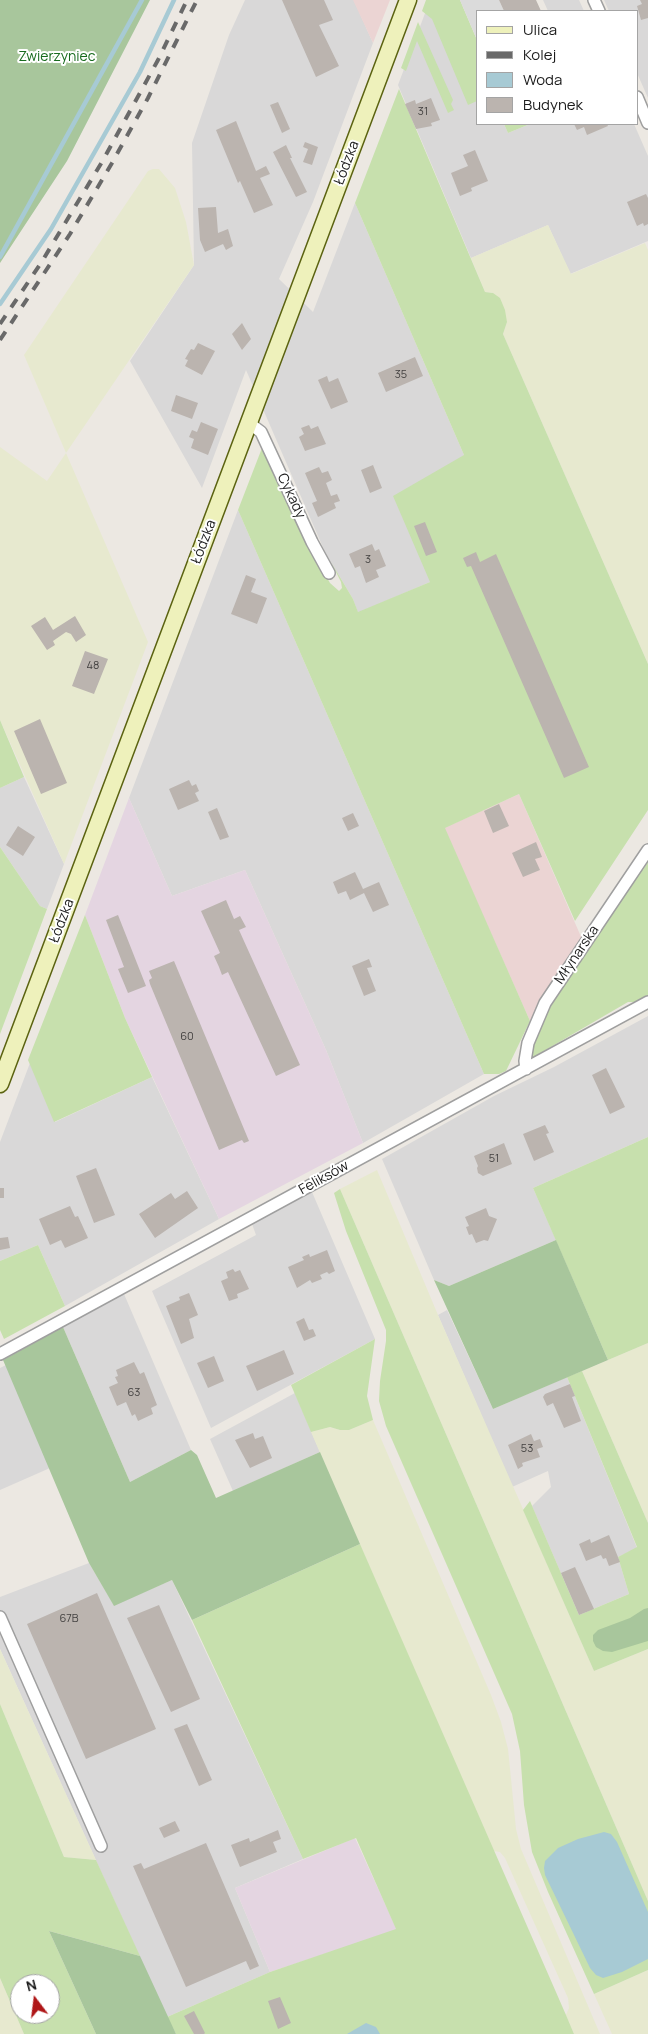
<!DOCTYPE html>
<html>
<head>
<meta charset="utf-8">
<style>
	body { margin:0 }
	#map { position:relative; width:648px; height:2034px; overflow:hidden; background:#ece8e2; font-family:Manrope,sans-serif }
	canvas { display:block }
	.legend { position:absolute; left:476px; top:10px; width:162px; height:115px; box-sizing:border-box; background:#fff; border:1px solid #a4a4a4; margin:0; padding:6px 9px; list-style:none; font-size:15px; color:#1b1b1b }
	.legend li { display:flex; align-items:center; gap:10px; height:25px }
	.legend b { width:25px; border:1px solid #a4a4a4 }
	.north { position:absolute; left:10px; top:1974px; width:50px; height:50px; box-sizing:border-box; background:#fff; border:1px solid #a4a4a4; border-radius:50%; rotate:345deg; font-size:14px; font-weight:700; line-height:20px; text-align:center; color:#1b1b1b }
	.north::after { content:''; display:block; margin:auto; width:18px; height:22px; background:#af1718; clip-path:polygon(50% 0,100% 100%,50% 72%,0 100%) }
</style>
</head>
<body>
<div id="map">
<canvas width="648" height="2034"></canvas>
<ul class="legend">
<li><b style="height:6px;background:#eef1bb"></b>Ulica</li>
<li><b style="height:6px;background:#696969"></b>Kolej</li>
<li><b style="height:14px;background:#a7cad4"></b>Woda</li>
<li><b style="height:14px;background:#bbb4af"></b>Budynek</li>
</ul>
<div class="north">N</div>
</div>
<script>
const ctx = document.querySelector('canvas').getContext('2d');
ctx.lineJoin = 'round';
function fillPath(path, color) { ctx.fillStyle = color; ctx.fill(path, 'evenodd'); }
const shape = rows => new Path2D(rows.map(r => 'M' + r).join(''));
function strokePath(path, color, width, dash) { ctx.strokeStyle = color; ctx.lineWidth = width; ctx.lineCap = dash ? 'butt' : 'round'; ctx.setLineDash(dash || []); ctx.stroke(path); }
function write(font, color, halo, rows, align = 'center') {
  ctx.font = font + ' Manrope,sans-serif'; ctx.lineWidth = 4; ctx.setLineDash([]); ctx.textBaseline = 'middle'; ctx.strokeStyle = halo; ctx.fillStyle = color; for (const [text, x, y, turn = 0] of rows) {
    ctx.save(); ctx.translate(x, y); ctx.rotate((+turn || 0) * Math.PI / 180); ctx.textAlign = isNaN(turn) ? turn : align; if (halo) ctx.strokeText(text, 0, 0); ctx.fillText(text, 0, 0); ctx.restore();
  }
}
fillPath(shape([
	[245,0,354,0,373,43,313,202,279,279,313,312,355,203,464,455,430,582,358,613,353,599,325,552,246,370,202,488,130,361,194,265,192,143,229,35],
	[430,0,477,62,477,124,504,124,508,133,530,124,634,124,648,156,648,241,570,274,548,225,471,258,398,85],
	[543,0,579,0,584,11,548,11],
	[604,0,648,0,648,98,637,73,637,11,609,11],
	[238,510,484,1074,363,1143,326,1050,245,870,172,896,129,798],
	[24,777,64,864,47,909,40,906,0,847,0,788],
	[648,1016,648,1137,533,1188,556,1240,449,1286,434,1280,382,1159,494,1096,554,1067],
	[30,1063,55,1122,152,1077,219,1219,65,1306,38,1245,0,1261,0,1142],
	[312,1192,375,1339,211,1428,152,1291,256,1235,252,1224],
	[124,1294,191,1450,130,1482,63,1327],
	[447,1310,493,1409,567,1377,637,1548,618,1557,629,1594,579,1615,532,1506,551,1487,548,1471,512,1487,438,1315],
	[6,1365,50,1468,0,1490,0,1368],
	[295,1393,320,1452,233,1491,210,1439],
	[89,1563,114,1605,172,1580,303,1859,235,1888,270,1972,167,2017,0,1649,0,1597]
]), '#d9d8d8');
fillPath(shape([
	[353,0,390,0,373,43],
	[519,794,582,939,530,1021,444,828]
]), '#ebd4d3');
fillPath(shape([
	[129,798,172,896,245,870,326,1050,363,1143,219,1219,125,1018,85,915],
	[355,1838,397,1930,270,1972,235,1888]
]), '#e4d5e1');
fillPath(shape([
	[153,169,159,169,175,188,186,222,194,265,66,453,148,642,64,864,0,720,0,447,47,481,66,453,24,355,148,171],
	[548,225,571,274,645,243,648,250,648,664,503,334,507,322,493,293,485,292,471,258],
	[377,1170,438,1315,594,1671,648,1649,648,1901,340,1189],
	[648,1343,648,1523,582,1371],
	[373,1420,491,1695,501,1722,508,1749,516,1829,521,1849,600,2034,574,2034,566,2015,569,2008,568,1998,505,1858,500,1852,493,1851,311,1432,330,1427,340,1430,349,1430],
	[0,1649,96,1860,64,1857,0,1704],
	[648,1970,648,2034,612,2034,594,1994],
	[0,1978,24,2034,0,2034]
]), '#e7e9cf');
fillPath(shape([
	[426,0,460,0,477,40,477,101,468,105,432,19,422,11],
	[418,22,453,100,451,104,454,110,448,113,417,41,406,71,401,68],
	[399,89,485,292,493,293,500,298,505,310,507,322,503,334,648,664,648,810,575,921,519,794,445,828,530,1021,506,1071,499,1074,484,1074,238,510,262,448,265,449,315,557,330,583,339,591,342,588,341,582,331,562,353,599,358,612,430,582,393,496,464,455,355,203],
	[504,124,530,124,508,133],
	[0,720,24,777,0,788],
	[0,847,40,906,47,909,0,1034],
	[648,862,648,995,636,1002,628,1002,518,1066,551,1006,641,866,643,870],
	[85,915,125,1018,152,1077,54,1122,28,1060],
	[648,1137,648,1343,608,1360,533,1188],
	[340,1189,648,1901,648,1970,594,1994,548,1892,532,1852,524,1805,520,1751,512,1714,386,1426,379,1401,380,1381,386,1341,386,1330,346,1231,334,1193],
	[38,1245,65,1306,4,1339,0,1330,0,1261],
	[375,1339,367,1396,373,1420,349,1430,340,1430,330,1427,311,1432,291,1385],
	[582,1371,648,1523,648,1649,594,1671,523,1510,530,1501,579,1615,629,1594,618,1557,637,1547,567,1377],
	[360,1544,566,2015,574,2034,176,2034,167,2017,270,1972,396,1929,356,1838,303,1859,192,1620],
	[0,1704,64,1857,96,1860,140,1956,49,1931,96,2034,24,2034,0,1978],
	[20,1984,50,1984,50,2014,20,2014]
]), '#c7e0ad');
fillPath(shape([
	[0,0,150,0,67,161,0,263],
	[556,1240,608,1360,493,1409,434,1280,449,1286],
	[63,1327,130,1482,191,1450,197,1455,216,1498,320,1452,360,1544,192,1620,172,1580,114,1606,89,1563,3,1360],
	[648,1608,648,1641,612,1652,603,1651,596,1647,593,1641,593,1635,598,1630,630,1618,644,1609],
	[49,1931,140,1956,176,2034,96,2034]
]), '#a8c69c');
fillPath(shape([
	[460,0,499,0,504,11,477,11,477,40]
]), '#dbdbdb');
fillPath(shape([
	[604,1832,611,1834,617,1842,648,1912,648,1959,622,1972,603,1978,596,1975,590,1968,545,1875,544,1868,545,1861,558,1848,578,1839],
	[366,2023,376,2027,380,2034,347,2034]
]), '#a7cad4');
strokePath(shape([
	[0,257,142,0],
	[0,304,51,229,140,72,174,0]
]), '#a7cad4', 4.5);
fillPath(shape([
	[282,0,324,0,333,20,319,25,339,66,316,77],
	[499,0,536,0,541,11,504,11],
	[640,0,648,0,648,18,641,20,637,6,642,4],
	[431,98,440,120,431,123,432,126,416,129,405,104,415,100,416,104],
	[278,102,290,129,282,133,270,105],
	[236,121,256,171,266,166,270,174,260,178,273,205,254,213,240,181,238,183,216,130],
	[574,124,607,124,608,126,587,135,584,127,577,130],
	[305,142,318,147,312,165,303,162,308,149,303,147],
	[286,145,292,158,290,158,307,192,296,197,273,152],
	[475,150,488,181,471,188,472,191,460,196,451,173,468,166,463,155],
	[646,194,648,198,648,224,644,226,643,223,637,226,627,202],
	[216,207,218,233,228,229,233,246,226,250,223,244,205,252,200,240,198,208],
	[242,323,251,339,242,350,232,334],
	[198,343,215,351,202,375,185,366,188,360,185,359,191,349,194,350],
	[415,357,423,376,386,392,378,373],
	[327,376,329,382,338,378,348,402,331,409,318,380],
	[176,395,198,403,192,419,171,411],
	[201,422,218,429,208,455,191,448,194,439,189,437,192,430,197,432],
	[309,425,311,429,318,426,326,444,305,451,299,437,304,434,301,428],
	[373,465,382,488,370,493,361,470],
	[319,467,322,473,328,471,332,480,326,483,331,496,337,494,340,501,334,503,336,508,318,517,312,503,317,501,305,473],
	[425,522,437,552,426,556,414,526],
	[372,544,375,551,379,549,386,566,376,570,379,577,366,583,360,566,355,568,349,554],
	[476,552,480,562,496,554,589,767,564,778,471,566,467,567,463,558],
	[246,575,256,579,251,592,267,598,257,624,231,614],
	[75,616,86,635,76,642,71,634,66,632,53,641,55,645,47,650,31,626,45,617,53,630],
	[85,651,108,659,94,694,72,686],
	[40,719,67,783,41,794,14,731],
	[189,780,192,786,196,784,199,791,195,793,199,801,178,810,169,789],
	[499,804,509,826,493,833,484,811],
	[217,808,229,837,220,840,208,812],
	[353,813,359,826,348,831,342,818],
	[18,826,35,837,23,856,6,845],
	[536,842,542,857,535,859,540,870,523,877,512,853],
	[355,872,363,889,379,882,389,905,373,912,364,893,350,900,346,891,338,894,333,882],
	[226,900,234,919,240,916,246,927,239,930,300,1065,276,1076,228,972,222,975,219,967,214,956,220,953,201,911],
	[118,915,146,986,128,993,118,969,124,967,106,920],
	[369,959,372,967,367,968,376,991,364,996,352,966],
	[174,961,249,1141,244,1143,242,1140,219,1150,150,984,149,980,152,978,149,971],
	[606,1068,625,1107,610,1114,592,1075],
	[545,1125,549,1133,546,1134,554,1152,534,1161,523,1134],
	[504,1143,512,1164,483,1176,478,1173,477,1168,478,1166,474,1156],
	[96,1168,115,1215,94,1223,76,1176],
	[0,1188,4,1188,4,1198,0,1198],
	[187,1191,198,1208,155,1238,139,1214,171,1193,175,1199],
	[70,1206,75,1217,78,1216,88,1238,65,1248,61,1240,50,1245,39,1219],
	[486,1208,489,1216,497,1219,488,1241,484,1240,476,1243,472,1234,469,1235,466,1227,469,1226,465,1217],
	[8,1237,10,1248,0,1250,0,1238],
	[327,1250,335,1271,329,1274,327,1272,320,1275,322,1279,312,1283,310,1280,297,1288,288,1267,304,1260,302,1257,309,1254,310,1257],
	[233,1269,235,1272,240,1270,249,1289,237,1294,238,1298,229,1301,221,1281,228,1278,226,1272],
	[189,1293,198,1315,189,1319,194,1338,181,1344,166,1306,180,1300,179,1297],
	[304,1318,309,1330,313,1329,316,1336,304,1341,296,1322],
	[284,1350,294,1374,257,1391,246,1366],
	[214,1356,224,1381,208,1388,197,1363],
	[134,1362,140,1374,144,1372,157,1405,151,1408,153,1414,138,1421,135,1414,132,1416,126,1402,117,1406,109,1387,118,1383,115,1377,118,1376,116,1370],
	[570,1384,575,1396,572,1397,581,1421,564,1428,553,1403,547,1406,543,1397,545,1394],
	[253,1433,255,1439,263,1436,272,1458,250,1468,235,1440],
	[531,1434,534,1441,540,1439,543,1447,537,1449,540,1457,522,1463,523,1466,518,1469,508,1445],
	[609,1535,620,1562,609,1566,606,1558,603,1559,601,1555,586,1561,579,1544,590,1539,591,1543],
	[575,1567,594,1609,579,1615,561,1573],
	[97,1593,156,1729,86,1759,27,1624],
	[159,1605,200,1699,171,1712,127,1618],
	[187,1724,212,1780,199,1786,174,1729],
	[175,1821,180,1831,164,1838,159,1828],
	[278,1830,281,1839,273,1842,277,1852,240,1867,231,1845,249,1838,250,1842],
	[206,1843,259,1966,250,1970,246,1961,186,1987,133,1866,141,1863,144,1869],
	[280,1997,291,2023,278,2029,268,2001],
	[194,2011,205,2033,204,2034,194,2034,184,2016]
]), '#bbb4af');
const minor = shape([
	[594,0,599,11],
	[637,97,648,123],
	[249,423,261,432,312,542,329,573],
	[526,1069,525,1061,528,1043,545,1003,648,850],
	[0,1354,648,1002],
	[0,1617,101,1846]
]);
const secondary = shape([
	[0,1084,408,0]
]);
strokePath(minor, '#9f9f9f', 14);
strokePath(secondary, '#5b6311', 19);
strokePath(minor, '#fff', 11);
strokePath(secondary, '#eef1bb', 16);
strokePath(shape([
	[0,324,41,263,102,162,158,60,187,0],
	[0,340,70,234,112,163,148,98,197,0]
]), '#696969', 4, [10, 10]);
write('11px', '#434140', null, [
	["31",423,112],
	["35",401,375],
	["3",368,560],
	["48",93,666],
	["60",187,1037],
	["51",494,1159],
	["63",134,1393],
	["53",527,1449],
	["67B",69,1619]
]);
write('14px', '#186b1e', '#fff', [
	["Zwierzyniec",57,57]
]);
write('14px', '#1b1b1b', '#fff', [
	["Łódzka",347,163,-69],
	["Cykady",291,496,65],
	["Łódzka",204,542,-69],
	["Łódzka",62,921,-69],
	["Młynarska",577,955,-56],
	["Feliksów",324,1178,-29]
]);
</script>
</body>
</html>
